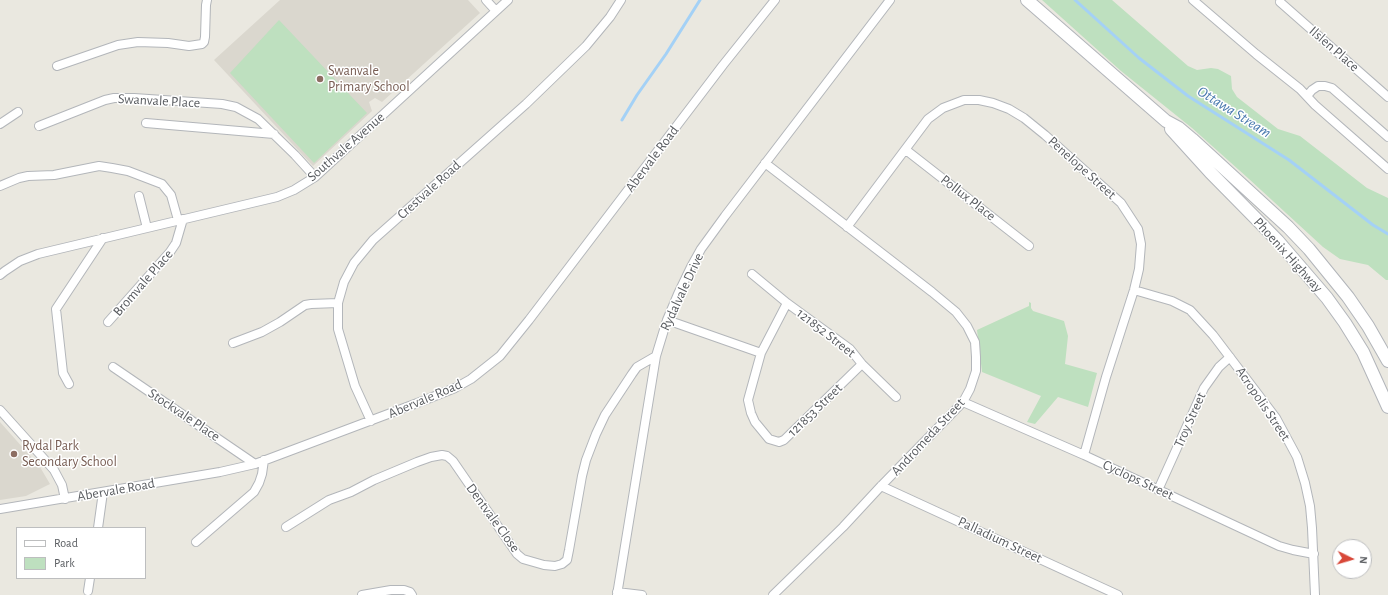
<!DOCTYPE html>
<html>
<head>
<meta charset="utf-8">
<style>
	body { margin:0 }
	#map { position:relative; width:1388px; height:595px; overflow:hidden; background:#eae8e0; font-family:"Alegreya Sans",sans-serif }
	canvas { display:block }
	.legend { position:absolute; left:16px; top:527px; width:130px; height:52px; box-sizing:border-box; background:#fff; border:1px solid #bdbebf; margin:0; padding:5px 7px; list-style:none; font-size:12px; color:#595c60 }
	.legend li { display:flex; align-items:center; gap:8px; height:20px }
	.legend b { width:20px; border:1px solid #bdbebf }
	.north { position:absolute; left:1332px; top:539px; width:40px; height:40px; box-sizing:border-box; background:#fff; border:1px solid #bdbebf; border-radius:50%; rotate:95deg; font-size:11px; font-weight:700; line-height:16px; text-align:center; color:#595c60 }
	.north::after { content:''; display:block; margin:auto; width:14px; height:18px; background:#d84839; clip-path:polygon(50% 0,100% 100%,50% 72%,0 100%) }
</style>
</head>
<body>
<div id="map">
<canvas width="1388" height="595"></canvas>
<ul class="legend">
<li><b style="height:5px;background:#fff"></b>Road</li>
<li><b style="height:11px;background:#bee0bf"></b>Park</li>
</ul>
<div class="north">N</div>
</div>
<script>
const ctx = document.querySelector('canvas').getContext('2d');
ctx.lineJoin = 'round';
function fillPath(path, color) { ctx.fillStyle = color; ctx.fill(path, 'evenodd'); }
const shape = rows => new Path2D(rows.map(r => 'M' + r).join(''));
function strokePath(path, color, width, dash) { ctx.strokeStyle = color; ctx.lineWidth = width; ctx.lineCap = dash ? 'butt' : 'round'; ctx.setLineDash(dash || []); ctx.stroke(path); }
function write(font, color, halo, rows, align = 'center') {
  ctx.font = font + ' "Alegreya Sans",sans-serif'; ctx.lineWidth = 3; ctx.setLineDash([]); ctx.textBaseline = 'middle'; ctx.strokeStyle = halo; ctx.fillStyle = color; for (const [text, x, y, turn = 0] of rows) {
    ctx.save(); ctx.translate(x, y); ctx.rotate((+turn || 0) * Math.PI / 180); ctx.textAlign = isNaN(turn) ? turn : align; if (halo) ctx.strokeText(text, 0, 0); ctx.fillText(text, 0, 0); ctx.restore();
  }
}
fillPath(shape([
	[280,0,468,0,480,13,382,102,375,98,369,102,372,111,313,166,214,60],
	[0,422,40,467,50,484,26,496,0,500]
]), '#dad7ce');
fillPath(shape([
	[1042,0,1112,0,1188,66,1197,70,1211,68,1218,69,1231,76,1232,89,1237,97,1278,129,1300,136,1367,188,1388,198,1388,280,1386,280,1368,265,1340,259,1323,247,1249,179,1192,128,1121,71],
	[279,20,367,113,314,163,230,73],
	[1029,302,1031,303,1031,308,1033,311,1064,321,1068,336,1065,364,1097,373,1088,407,1058,397,1035,424,1027,422,1041,396,982,372,977,330,1029,306]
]), '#bee0bf');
strokePath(shape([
	[1075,0,1139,58,1188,96,1289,160,1373,225,1388,234],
	[622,120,637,95,666,54,700,0]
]), '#a4d1f6', 3);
const street = shape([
	[486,0,496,11],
	[1193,0,1256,54,1300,89,1315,105,1388,169],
	[1280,2,1388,97],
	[57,66,118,45,138,42,168,43,189,46,202,44,204,42,205,37,206,5,207,0],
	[1307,96,1312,90,1318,86,1325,86,1332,88,1388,137],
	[146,123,274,134],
	[0,124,18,112],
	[39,126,105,100,114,98,134,98,222,104,236,107,258,119,295,155,315,177],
	[906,150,1029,246],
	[765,163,932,292,956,312,967,326,975,342,976,357,976,371,970,389,963,402,881,486,843,527,773,595],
	[0,186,19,178,28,176,54,175,99,166,112,168,128,171,162,184,171,195,178,220],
	[139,196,147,228],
	[847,227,928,119,943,108,964,100,979,100,993,103,1009,109,1024,118,1045,135,1121,203,1138,229,1141,244,1139,269,1134,290,1106,377,1084,455],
	[752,274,787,303,850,349,862,364,896,397],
	[0,275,5,271,20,261,38,254,277,197,294,190,315,177,508,0],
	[1134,290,1172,301,1190,310,1213,335,1276,418,1297,457,1305,483,1310,506,1312,528,1315,595],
	[787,303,761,353,748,400,751,413,755,422,769,439,779,442,784,440,862,364],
	[667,320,761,353],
	[108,322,170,252,176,243,183,219],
	[233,343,262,332,280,322,305,305,311,304,338,303],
	[113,367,255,464],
	[69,384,63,373,56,309,103,238],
	[963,402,1084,455,1279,546,1293,550,1314,554],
	[0,410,54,470,62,485,65,499],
	[371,421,355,386,338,329,338,303,344,282,354,263,373,240,526,104,586,46,610,17,621,0],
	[881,486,1118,595],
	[1158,490,1204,388,1219,367,1230,357],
	[0,509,220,472,255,464,420,402,455,388,471,379,500,356,529,320,723,65,775,0],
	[286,527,329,500,351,492,374,480,417,462,431,457,442,455,447,456,453,461,517,554,523,559,544,565,555,566,562,564,567,560,569,550,582,476,586,460,596,434,605,415,632,374,637,367,656,356],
	[98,528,103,492],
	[196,542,254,492,259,483,262,474,264,460],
	[88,591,90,578],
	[617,592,642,595],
	[362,595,391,590,404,590,410,592,412,595],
	[617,595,656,356,667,320,678,294,691,267,701,249,725,216,890,0]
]);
const secondary = shape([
	[1027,0,1166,121,1179,128,1192,139,1288,227,1309,249,1348,297,1368,326,1388,361],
	[1171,129,1210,172,1278,241,1327,298,1345,323,1363,352,1388,407]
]);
strokePath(street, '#b3b6ba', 10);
strokePath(secondary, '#b2b5ba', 14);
strokePath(street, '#fff', 8);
strokePath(secondary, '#fff', 12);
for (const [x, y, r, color] of [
	[320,79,4,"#8d6e63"],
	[14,454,4,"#8d6e63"]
]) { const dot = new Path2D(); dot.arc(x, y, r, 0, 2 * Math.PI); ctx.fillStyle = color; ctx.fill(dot); strokePath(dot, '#fff', 1.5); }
write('14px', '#595c60', '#fff', [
	["Ilslen Place",1334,49,41],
	["Swanvale Place",159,101,3],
	["Southvale Avenue",346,147,-41],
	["Abervale Road",652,159,-53],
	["Penelope Street",1082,168,42],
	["Crestvale Road",429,190,-42],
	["Pollux Place",968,198,38],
	["Phoenix Highway",1288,255,48],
	["Bromvale Place",143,283,-49],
	["Rydalvale Drive",682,292,-65],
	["121852 Street",826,333,38],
	["Abervale Road",425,399,-23],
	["Acropolis Street",1263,404,56],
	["121853 Street",815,410,-44],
	["Stockvale Place",184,415,34],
	["Troy Street",1190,420,-66],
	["Andromeda Street",928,437,-47],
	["Cyclops Street",1138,480,25],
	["Abervale Road",116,490,-10],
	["Dentvale Close",493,518,54],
	["Palladium Street",1000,540,25]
]);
write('14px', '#785e54', '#fff', [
	["Swanvale",328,71],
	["Primary School",328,87],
	["Rydal Park",22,446],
	["Secondary School",22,462]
], 'left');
write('italic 15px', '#4778ae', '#fff', [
	["Ottawa Stream",1234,112,32]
]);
</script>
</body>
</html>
